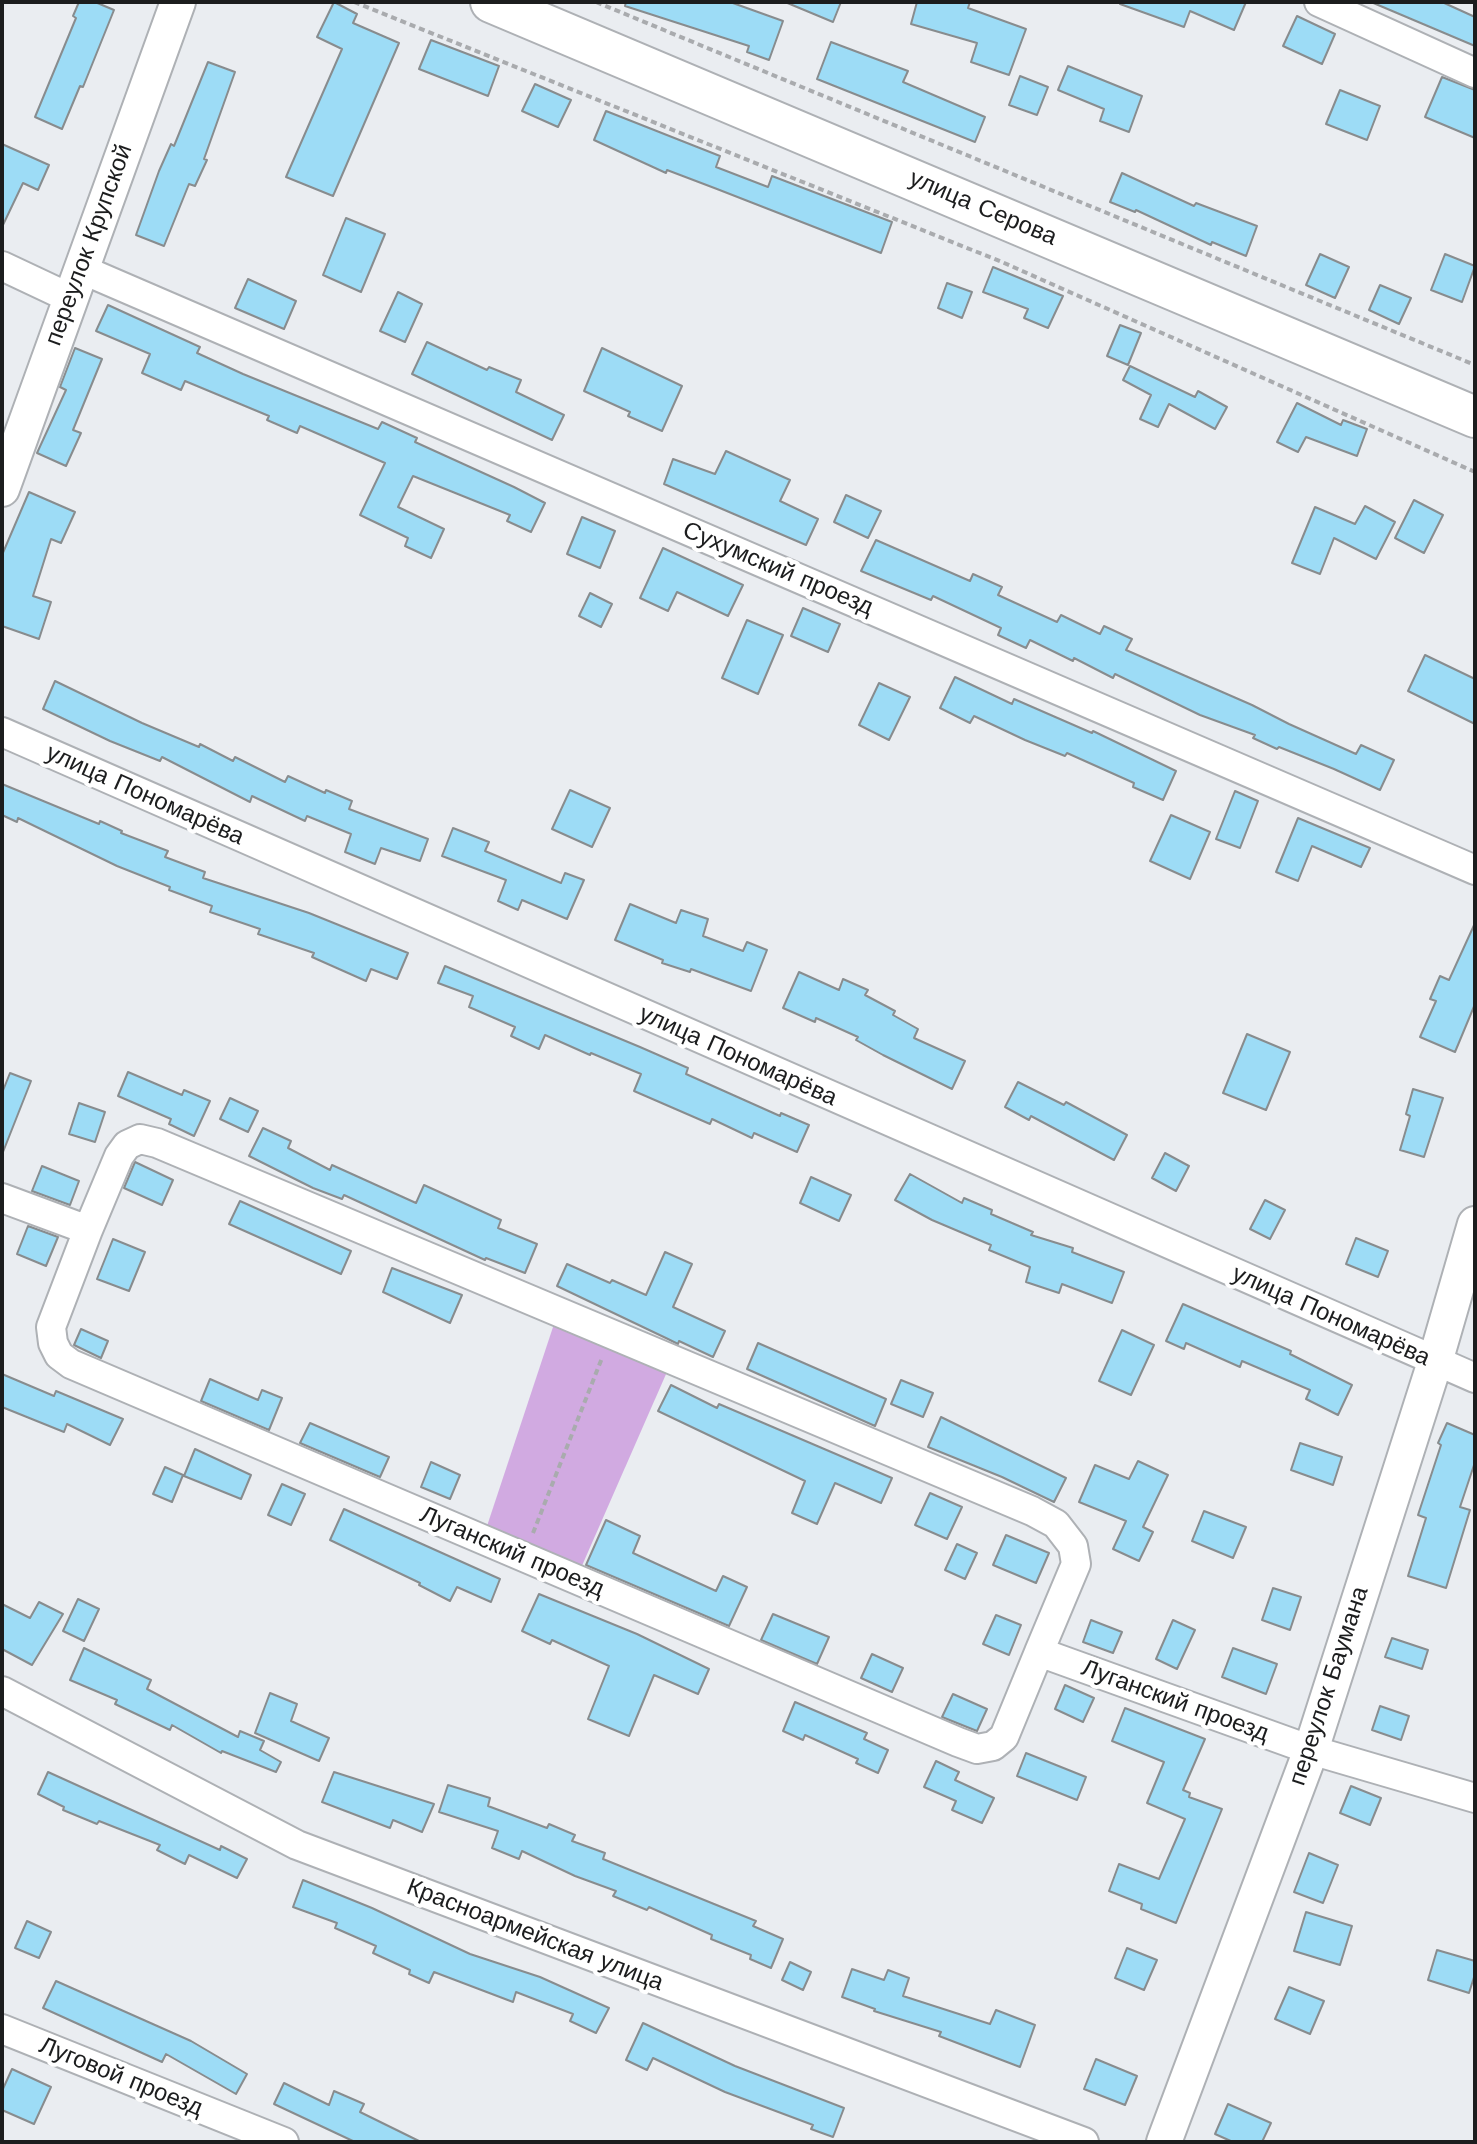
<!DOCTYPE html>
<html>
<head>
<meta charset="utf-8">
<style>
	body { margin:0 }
	#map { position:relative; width:1477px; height:2144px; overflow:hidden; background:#eaedf1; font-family:"Work Sans",sans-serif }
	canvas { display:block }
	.frame { position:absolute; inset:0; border:4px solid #1c1d1e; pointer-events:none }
</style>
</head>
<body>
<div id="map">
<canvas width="1477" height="2144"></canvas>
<div class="frame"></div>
</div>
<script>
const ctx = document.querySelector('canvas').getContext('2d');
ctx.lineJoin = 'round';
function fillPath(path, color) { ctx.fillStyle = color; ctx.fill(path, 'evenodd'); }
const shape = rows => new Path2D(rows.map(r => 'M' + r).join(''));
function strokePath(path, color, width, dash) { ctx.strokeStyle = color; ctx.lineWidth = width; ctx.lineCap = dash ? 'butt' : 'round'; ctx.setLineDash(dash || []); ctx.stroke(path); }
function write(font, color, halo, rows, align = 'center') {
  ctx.font = font + ' "Work Sans",sans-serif'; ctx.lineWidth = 8; ctx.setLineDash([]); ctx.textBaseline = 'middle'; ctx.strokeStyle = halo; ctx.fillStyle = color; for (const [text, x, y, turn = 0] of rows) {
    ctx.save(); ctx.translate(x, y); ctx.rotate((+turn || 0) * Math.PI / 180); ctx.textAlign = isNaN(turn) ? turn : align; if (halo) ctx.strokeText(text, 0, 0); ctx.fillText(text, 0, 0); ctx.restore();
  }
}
fillPath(shape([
	[556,1318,670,1365,581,1568,486,1529]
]), '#d1aae1');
const building = shape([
	[79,2,95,2,114,10,83,87,80,86,62,129,35,117,76,18,73,16,79,2],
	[334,2,357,14,353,23,399,43,333,196,286,177,342,49,317,37,334,2],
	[626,2,730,2,783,21,769,60,747,52,749,46,625,6,626,2],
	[785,2,841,2,833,22,785,2],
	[917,2,970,2,968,8,1026,29,1009,75,971,62,977,43,911,24,917,2],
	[1121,2,1246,2,1234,30,1190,11,1184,27,1120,4,1121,2],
	[1371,2,1442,2,1475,17,1475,46,1371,2],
	[1297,16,1335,34,1322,64,1283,46,1297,16],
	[431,40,499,66,488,96,419,69,431,40],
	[831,42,908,71,903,82,985,117,975,142,817,79,831,42],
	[208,62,235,72,204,159,207,160,195,186,189,184,164,246,136,235,159,171,171,144,174,146,208,62],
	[1068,66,1142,96,1129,132,1100,121,1104,109,1058,90,1068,66],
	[1020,76,1048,87,1037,115,1009,105,1020,76],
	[1442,77,1475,90,1475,138,1425,117,1442,77],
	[535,84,571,100,558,127,522,111,535,84],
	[1340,90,1380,106,1367,140,1326,124,1340,90],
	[606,111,720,156,716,167,768,187,772,176,892,222,881,253,717,189,667,170,666,173,594,140,606,111],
	[2,144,49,165,38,190,23,183,2,227,2,144],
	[1122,173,1194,206,1196,203,1257,226,1246,256,1212,242,1211,245,1136,210,1135,212,1110,202,1122,173],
	[346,218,385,234,361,292,323,275,346,218],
	[1320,254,1349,267,1335,298,1306,285,1320,254],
	[1445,254,1475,266,1462,302,1431,290,1445,254],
	[993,267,1063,296,1048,328,1024,318,1028,309,983,292,993,267],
	[248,279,296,301,284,329,235,308,248,279],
	[947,283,972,292,962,318,938,308,947,283],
	[1380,285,1411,298,1399,324,1369,310,1380,285],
	[398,292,422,304,405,342,380,331,398,292],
	[108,305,200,347,197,353,243,374,378,429,382,422,417,438,415,442,514,487,545,503,531,532,507,521,510,515,413,476,398,507,444,529,431,558,405,546,408,538,360,515,385,463,300,426,297,433,267,420,269,416,185,381,181,390,142,373,150,354,96,331,108,305],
	[1120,325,1141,333,1128,365,1107,356,1120,325],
	[427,342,487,370,489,367,521,380,516,392,564,415,552,440,412,374,427,342],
	[75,348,102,359,73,430,81,433,66,466,37,453,66,390,60,387,75,348],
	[602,348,682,386,662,431,628,416,630,412,584,391,602,348],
	[1130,366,1195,397,1198,391,1227,407,1215,429,1169,404,1158,427,1140,419,1151,395,1123,380,1130,366],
	[1297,403,1341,425,1343,420,1367,429,1357,456,1306,437,1298,452,1277,442,1297,403],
	[726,451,790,480,780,501,818,519,806,545,664,484,673,459,715,474,726,451],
	[29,492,75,512,61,543,51,539,33,596,51,602,39,639,2,626,2,555,29,492],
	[846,495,881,511,868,538,834,522,846,495],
	[1414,500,1443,515,1424,553,1395,538,1414,500],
	[1365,506,1395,522,1376,559,1334,538,1320,574,1292,563,1315,507,1355,524,1365,506],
	[582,517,615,531,600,568,567,554,582,517],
	[876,540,970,581,973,574,1002,587,998,595,1057,622,1061,615,1100,634,1104,626,1132,639,1126,650,1252,705,1289,724,1356,754,1361,745,1394,760,1380,790,1334,769,1279,747,1277,749,1253,738,1255,735,1200,715,1115,674,1113,678,1074,658,1073,661,1030,640,1026,648,998,635,1001,628,933,596,931,600,861,571,876,540],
	[663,548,743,585,728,616,677,592,668,611,640,598,663,548],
	[590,593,612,604,601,627,579,616,590,593],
	[803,608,840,624,828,652,791,636,803,608],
	[747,620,783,635,758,694,722,678,747,620],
	[1425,655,1475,679,1475,724,1408,691,1425,655],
	[955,677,1012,704,1014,699,1092,733,1093,731,1176,771,1163,800,1133,787,1134,783,1067,753,1065,756,1025,740,974,716,970,723,940,708,955,677],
	[55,681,142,723,199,747,200,744,233,761,235,757,285,782,288,776,325,793,326,790,352,801,349,809,428,839,420,861,381,848,375,864,345,852,351,834,307,816,305,821,252,796,250,802,162,757,160,761,110,741,43,709,55,681],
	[879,683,910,697,889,740,859,725,879,683],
	[2,784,99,824,100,821,122,831,121,833,168,851,165,857,205,872,203,878,309,913,408,953,397,979,371,969,366,981,312,957,314,953,258,934,260,929,210,912,212,906,169,890,170,887,117,866,18,818,17,822,2,815,2,784],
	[570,790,610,808,592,847,552,829,570,790],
	[1235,791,1258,801,1240,848,1216,839,1235,791],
	[1171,815,1210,832,1190,879,1150,861,1171,815],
	[1298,818,1370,848,1361,867,1312,846,1298,881,1276,872,1298,818],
	[453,828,489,842,485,851,561,883,565,873,584,880,567,919,522,900,518,910,498,901,506,880,442,856,453,828],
	[630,904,676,923,681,910,708,919,703,936,743,951,747,942,767,950,751,991,691,969,690,972,662,963,663,960,615,940,630,904],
	[1475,923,1475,1004,1455,1052,1420,1037,1436,1001,1430,999,1440,976,1449,980,1475,923],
	[445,966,640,1047,688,1068,686,1074,780,1116,781,1113,809,1125,797,1152,754,1133,752,1138,712,1119,710,1124,634,1091,641,1074,591,1053,590,1055,545,1035,539,1049,511,1036,515,1027,469,1007,473,996,438,983,445,966],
	[799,972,839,990,843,979,868,990,865,995,895,1011,893,1015,918,1029,914,1038,965,1061,952,1089,883,1055,856,1040,858,1037,816,1018,815,1022,783,1008,799,972],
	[1247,1034,1290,1052,1266,1110,1223,1093,1247,1034],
	[128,1072,182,1095,184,1090,210,1101,194,1136,169,1124,171,1119,118,1096,128,1072],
	[10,1073,31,1081,3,1152,2,1093,10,1073],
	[1018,1082,1064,1105,1066,1102,1127,1135,1114,1160,1031,1116,1029,1120,1005,1107,1018,1082],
	[1413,1089,1443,1098,1424,1157,1400,1150,1410,1116,1406,1114,1413,1089],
	[230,1098,258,1111,248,1132,220,1119,230,1098],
	[79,1103,105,1112,95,1142,69,1134,79,1103],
	[263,1128,291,1141,288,1148,330,1170,332,1165,416,1203,424,1185,501,1220,498,1228,537,1244,525,1273,486,1258,485,1260,344,1195,342,1199,313,1188,249,1156,263,1128],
	[1165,1153,1189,1166,1176,1191,1152,1178,1165,1153],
	[135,1162,173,1180,162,1205,124,1188,135,1162],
	[42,1166,79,1181,70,1205,32,1191,42,1166],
	[910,1174,962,1203,964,1198,992,1210,991,1214,1033,1232,1031,1235,1073,1248,1072,1252,1124,1272,1112,1303,1062,1284,1059,1293,1026,1282,1030,1267,989,1250,991,1245,932,1220,895,1200,910,1174],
	[811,1177,851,1195,839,1221,800,1203,811,1177],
	[1265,1200,1285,1210,1270,1239,1250,1229,1265,1200],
	[240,1201,351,1251,341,1274,229,1224,240,1201],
	[28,1226,58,1237,46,1266,17,1254,28,1226],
	[1356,1238,1388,1251,1378,1277,1346,1264,1356,1238],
	[113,1239,145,1252,129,1291,97,1279,113,1239],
	[665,1252,692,1264,673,1307,725,1331,713,1357,679,1341,678,1344,668,1339,557,1286,567,1264,610,1283,612,1280,646,1295,665,1252],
	[392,1268,462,1295,450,1323,383,1292,392,1268],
	[1183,1304,1291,1351,1290,1354,1352,1385,1338,1415,1306,1399,1310,1390,1242,1361,1240,1367,1186,1343,1184,1349,1166,1341,1183,1304],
	[81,1329,108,1341,101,1358,74,1345,81,1329],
	[1122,1330,1154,1345,1131,1395,1099,1381,1122,1330],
	[758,1343,886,1399,875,1426,747,1369,758,1343],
	[2,1374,54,1396,56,1391,123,1419,110,1445,67,1424,64,1432,2,1407,2,1374],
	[210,1379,258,1400,262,1390,282,1398,269,1430,201,1401,210,1379],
	[901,1380,933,1393,923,1417,891,1404,901,1380],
	[671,1385,717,1408,719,1404,892,1478,881,1503,835,1483,817,1524,792,1513,805,1481,658,1411,671,1385],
	[941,1417,1066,1478,1054,1502,1002,1477,928,1447,941,1417],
	[310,1423,389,1457,380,1477,300,1443,310,1423],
	[1447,1423,1475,1435,1475,1462,1460,1507,1470,1510,1446,1588,1408,1576,1426,1518,1418,1515,1441,1445,1438,1443,1447,1423],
	[1300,1443,1342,1457,1333,1485,1291,1470,1300,1443],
	[195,1449,251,1475,241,1499,184,1476,195,1449],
	[1138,1461,1168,1475,1143,1527,1153,1532,1139,1561,1113,1549,1126,1521,1079,1502,1095,1465,1129,1479,1138,1461],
	[431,1462,460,1475,450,1499,421,1487,431,1462],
	[165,1467,183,1475,172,1502,153,1494,165,1467],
	[282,1484,305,1494,291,1525,268,1515,282,1484],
	[930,1493,962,1507,947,1539,915,1525,930,1493],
	[344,1509,500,1579,491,1602,457,1587,450,1601,419,1585,420,1583,330,1540,344,1509],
	[1204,1511,1246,1527,1233,1558,1192,1541,1204,1511],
	[606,1520,640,1536,633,1553,716,1591,723,1576,747,1587,729,1626,586,1565,606,1520],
	[1006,1535,1049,1553,1036,1583,993,1565,1006,1535],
	[957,1544,977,1553,965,1579,945,1570,957,1544],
	[1273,1588,1301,1597,1290,1630,1262,1620,1273,1588],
	[539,1594,637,1634,709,1669,698,1694,654,1675,629,1736,588,1719,609,1666,552,1640,550,1644,522,1631,539,1594],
	[78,1599,99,1609,84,1641,63,1631,78,1599],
	[39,1602,63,1614,32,1665,2,1649,2,1604,30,1618,39,1602],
	[773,1614,829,1637,817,1664,761,1640,773,1614],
	[996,1615,1021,1625,1009,1655,983,1644,996,1615],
	[1091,1620,1122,1632,1113,1653,1083,1642,1091,1620],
	[1173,1620,1195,1630,1177,1669,1156,1659,1173,1620],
	[1392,1638,1428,1650,1422,1669,1385,1657,1392,1638],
	[84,1648,151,1680,147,1689,238,1737,240,1731,264,1741,260,1750,281,1762,276,1772,222,1751,221,1753,172,1725,170,1730,115,1704,117,1700,70,1680,84,1648],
	[1233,1648,1277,1664,1266,1694,1222,1677,1233,1648],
	[872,1654,903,1668,892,1692,861,1678,872,1654],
	[1065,1685,1094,1698,1083,1722,1055,1709,1065,1685],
	[270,1693,297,1704,291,1721,329,1738,319,1761,255,1733,270,1693],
	[953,1694,987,1709,977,1731,942,1717,953,1694],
	[795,1702,867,1733,864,1739,888,1750,878,1773,856,1763,858,1759,805,1735,803,1740,783,1731,795,1702],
	[1380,1706,1409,1716,1401,1740,1372,1730,1380,1706],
	[1125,1708,1205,1739,1183,1790,1190,1793,1189,1797,1222,1809,1176,1923,1141,1909,1142,1904,1109,1891,1119,1864,1159,1879,1185,1819,1147,1803,1164,1762,1112,1741,1125,1708],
	[1026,1753,1086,1777,1077,1800,1017,1776,1026,1753],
	[936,1761,959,1772,955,1780,994,1798,982,1823,952,1810,956,1801,924,1787,936,1761],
	[48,1772,220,1850,221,1846,247,1859,237,1878,189,1855,185,1864,157,1850,160,1845,99,1821,97,1824,63,1810,64,1807,38,1794,48,1772],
	[334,1772,434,1804,422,1832,393,1820,390,1828,322,1802,334,1772],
	[448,1785,490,1798,488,1806,547,1828,549,1824,575,1835,572,1841,605,1853,603,1859,756,1921,753,1926,783,1939,771,1968,750,1959,751,1955,711,1939,712,1935,649,1907,647,1910,613,1896,616,1891,575,1876,522,1851,519,1859,492,1848,498,1831,439,1812,448,1785],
	[1351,1786,1381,1798,1370,1825,1340,1813,1351,1786],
	[1309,1853,1338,1865,1323,1903,1294,1892,1309,1853],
	[303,1880,372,1908,470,1954,540,1977,609,2008,596,2033,570,2021,573,2014,516,1992,513,2002,434,1972,429,1983,409,1974,410,1970,373,1953,376,1946,335,1928,337,1923,293,1907,303,1880],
	[1306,1912,1352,1926,1340,1965,1294,1951,1306,1912],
	[27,1921,51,1932,39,1958,15,1948,27,1921],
	[1127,1948,1157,1960,1144,1990,1115,1978,1127,1948],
	[1437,1950,1475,1961,1475,1974,1469,1993,1428,1980,1437,1950],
	[790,1962,811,1972,803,1990,782,1980,790,1962],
	[852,1969,884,1980,888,1970,909,1978,903,1996,990,2024,996,2010,1035,2025,1020,2067,939,2036,941,2032,874,2011,875,2009,842,1997,852,1969],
	[56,1981,191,2041,247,2074,236,2094,166,2054,162,2062,43,2008,56,1981],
	[1289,1987,1324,2001,1310,2034,1275,2019,1289,1987],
	[643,2023,735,2066,844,2108,833,2137,811,2129,813,2125,725,2092,653,2058,647,2070,626,2060,643,2023],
	[1096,2059,1137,2076,1125,2105,1084,2089,1096,2059],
	[12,2069,51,2087,34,2124,2,2110,2,2091,12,2069],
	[284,2083,329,2105,334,2091,364,2104,360,2112,421,2142,355,2142,274,2104,284,2083],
	[1228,2104,1271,2123,1262,2142,1233,2142,1215,2134,1228,2104]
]);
fillPath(building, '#9ddcf6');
strokePath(building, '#888c8e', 2);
const minor = shape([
	[1319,2,1475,73],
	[2,266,70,298],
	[81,269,1475,870],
	[2,732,1475,1378],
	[2,1198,88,1230,119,1156,127,1145,140,1139,157,1143,1032,1511,1056,1524,1073,1546,1076,1564,1039,1652],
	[88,1230,51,1327,53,1343,59,1355,71,1364,958,1742,977,1749,993,1746,1004,1737,1039,1652,1311,1750,1475,1798],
	[2,1691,297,1845,1084,2142],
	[2,2029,284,2142]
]);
const tertiary = shape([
	[2,489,178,2],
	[1164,2142,1311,1750,1435,1362,1475,1224]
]);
const secondary = shape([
	[491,2,1475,417]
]);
strokePath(minor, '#aeb1b5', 32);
strokePath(tertiary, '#aeb1b5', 38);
strokePath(secondary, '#aeb1b5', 44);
strokePath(shape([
	[354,2,1002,262,1475,472],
	[596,2,1475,365],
	[533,1533,602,1358]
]), '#a9abae', 4, [6, 4]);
strokePath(minor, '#fff', 28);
strokePath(tertiary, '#fff', 34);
strokePath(secondary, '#fff', 40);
write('24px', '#1c1d1e', '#fff', [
	["улица Серова",983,208,23],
	["переулок Крупской",89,245,-70],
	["Сухумский проезд",778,569,23],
	["улица Пономарёва",145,795,24],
	["улица Пономарёва",738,1056,24],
	["улица Пономарёва",1331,1316,24],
	["Луганский проезд",512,1552,23],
	["переулок Баумана",1329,1686,-72],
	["Луганский проезд",1175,1701,20],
	["Красноармейская улица",535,1935,21],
	["Луговой проезд",121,2077,22]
]);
</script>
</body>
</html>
